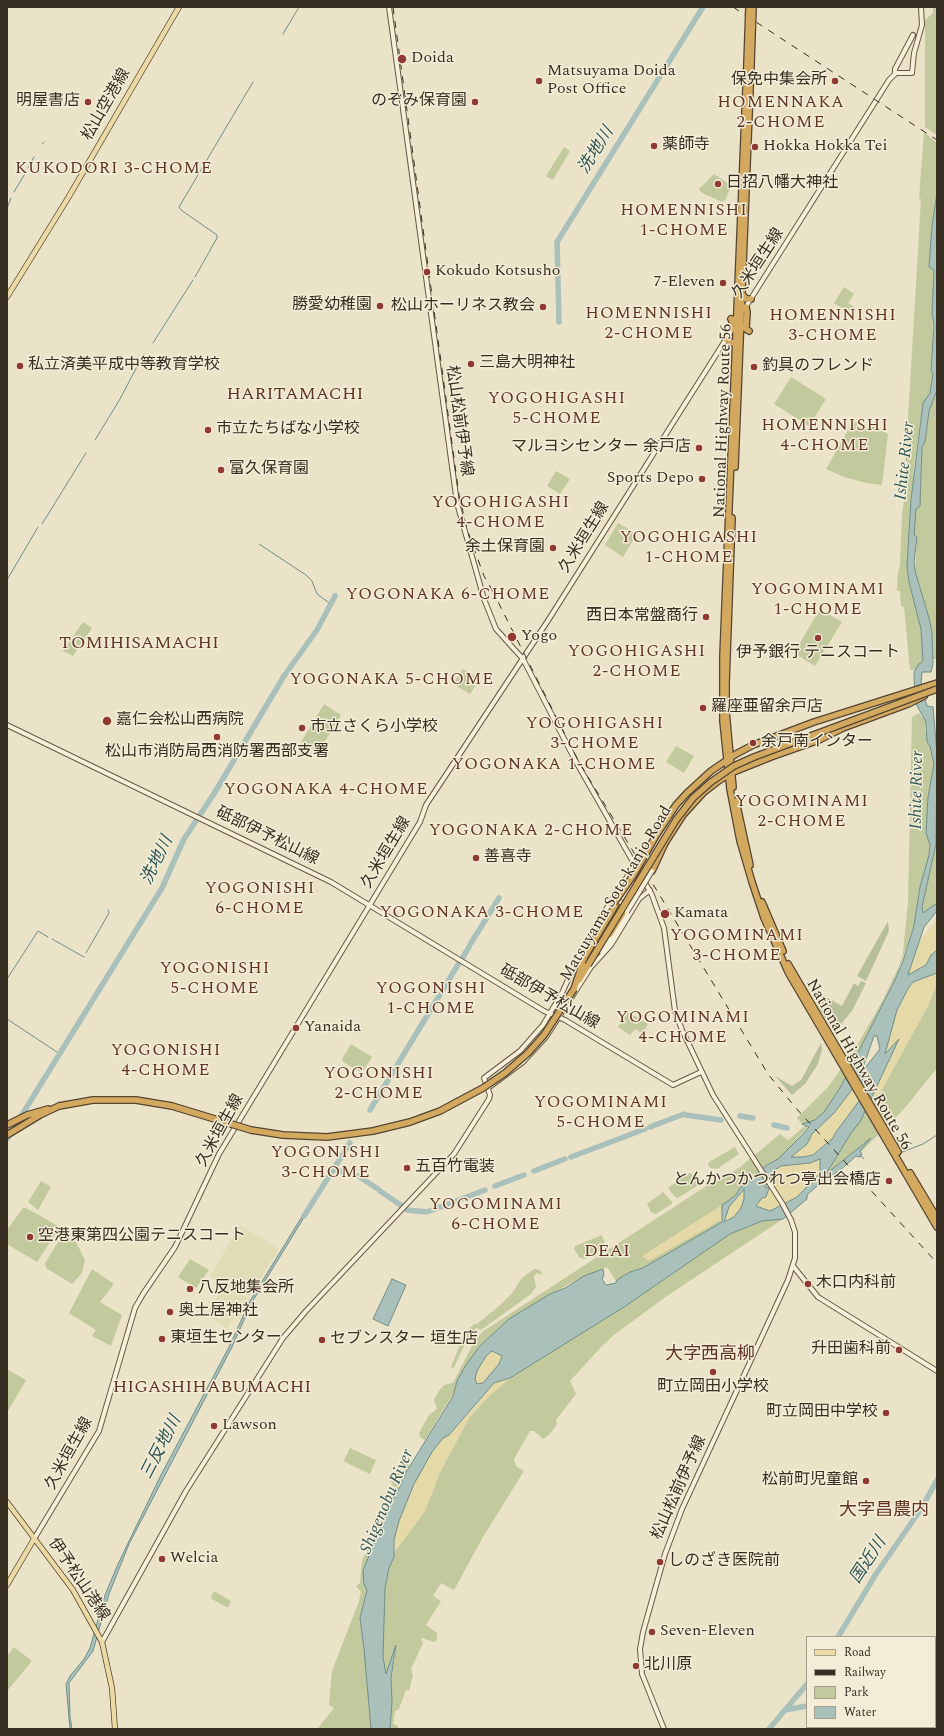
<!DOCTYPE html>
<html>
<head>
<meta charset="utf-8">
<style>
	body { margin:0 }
	#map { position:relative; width:944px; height:1736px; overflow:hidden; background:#ebe3c8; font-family:Spectral,serif }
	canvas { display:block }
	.frame { position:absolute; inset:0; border:8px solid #382d21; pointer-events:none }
	.legend { position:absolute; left:806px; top:1636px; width:130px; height:92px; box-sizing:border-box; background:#f3edd7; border:1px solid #a8a08e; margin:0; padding:5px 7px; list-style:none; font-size:12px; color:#382d21 }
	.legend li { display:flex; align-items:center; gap:8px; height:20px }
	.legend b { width:20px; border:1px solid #a8a08e }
</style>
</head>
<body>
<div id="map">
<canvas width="944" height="1736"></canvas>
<div class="frame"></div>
<ul class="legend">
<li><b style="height:5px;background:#ebdaa4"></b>Road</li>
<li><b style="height:5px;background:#382d21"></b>Railway</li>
<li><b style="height:11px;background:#c1c99d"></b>Park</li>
<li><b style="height:11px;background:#a9c0bb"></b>Water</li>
</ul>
</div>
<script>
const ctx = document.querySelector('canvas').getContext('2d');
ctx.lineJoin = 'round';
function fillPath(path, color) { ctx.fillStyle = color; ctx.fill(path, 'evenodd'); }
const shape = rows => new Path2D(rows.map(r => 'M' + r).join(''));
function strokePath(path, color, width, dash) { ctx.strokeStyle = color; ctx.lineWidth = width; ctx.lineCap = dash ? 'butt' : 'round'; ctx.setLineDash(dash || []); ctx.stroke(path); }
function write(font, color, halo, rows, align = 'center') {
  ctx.font = font + ' Spectral,"Noto Sans JP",serif'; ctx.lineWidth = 3; ctx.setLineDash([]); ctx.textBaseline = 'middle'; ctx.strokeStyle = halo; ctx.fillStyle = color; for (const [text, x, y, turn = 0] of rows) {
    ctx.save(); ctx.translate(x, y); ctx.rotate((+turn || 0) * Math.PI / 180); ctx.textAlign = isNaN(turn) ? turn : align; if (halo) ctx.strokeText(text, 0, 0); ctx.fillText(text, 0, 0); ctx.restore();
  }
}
fillPath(shape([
	[240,1225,268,1242,278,1249,278,1251,249,1296,210,1276],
	[224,1286,250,1299,240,1318,235,1316,227,1329,206,1314]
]), '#e0ddb6');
fillPath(shape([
	[933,7,937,7,937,135,925,127,925,20,933,13],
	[924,132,937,143,937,193,932,226,929,267,934,270,932,313,934,346,931,370,933,374,930,393,923,403,914,467,907,566,909,582,921,629,923,662,915,670,910,670,904,607,901,606,900,591,897,591,898,572,900,566,902,514,906,487,905,470,921,199,919,199],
	[564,147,570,151,553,180,546,176],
	[714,174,732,186,725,200,722,202,702,193,699,189],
	[844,287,854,294,848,303,857,309,852,315,834,303],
	[791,377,826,399,809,426,774,404],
	[937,390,937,648,936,659,933,659,929,618,915,571,917,537,914,535,916,509,920,506,922,447,925,442,929,411],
	[853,421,870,430,873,426,888,434,882,485,866,483,844,477,826,469],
	[556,471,570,479,560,494,547,486],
	[618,523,637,534,623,557,605,545],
	[820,609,842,622,815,666,794,653],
	[83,622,92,628,73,656,63,651],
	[463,669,480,679,470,694,453,684],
	[324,704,341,715,318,753,301,742],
	[919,713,926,722,925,729,934,764,926,833,930,844,929,855,920,887,914,926,895,980,840,1088,824,1112,815,1120,802,1124,797,1118,829,1086,859,1042,884,998,899,966,903,953,908,902,912,717],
	[676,746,694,756,684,773,666,762],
	[937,770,937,903,923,914,922,907,936,844],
	[937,983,937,1068,904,1109,861,1152,860,1151,870,1139,825,1175,864,1112,876,1100,928,1006],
	[628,1012,648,1024,643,1033,635,1029,630,1035,618,1027],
	[351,1044,372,1057,362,1073,343,1062,342,1059],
	[805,1126,809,1126,778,1159,767,1165,740,1188,736,1195,722,1205,722,1222,703,1234,643,1268,630,1272,616,1281,607,1267,572,1282,509,1319,479,1347,466,1365,457,1381,454,1392,425,1440,420,1437,419,1433,429,1415,437,1409,434,1400,439,1391,444,1385,453,1383,473,1344,482,1332,714,1181,719,1180,739,1168,780,1134,788,1140],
	[735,1147,739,1154,717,1169,710,1168,708,1165,709,1162],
	[689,1173,692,1174,698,1182,698,1185,678,1198,675,1197,669,1189,669,1187],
	[41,1181,51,1187,38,1210,28,1202],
	[663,1192,672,1202,672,1204,656,1214,651,1212,647,1204],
	[23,1208,26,1208,60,1227,37,1262,7,1244,7,1230],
	[783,1219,667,1296,615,1334,601,1347,570,1381,576,1394,556,1420,557,1424,550,1434,543,1439,534,1431,530,1431,514,1459,516,1466,524,1471,483,1537,454,1590,441,1583,433,1596,441,1601,426,1625,437,1633,437,1640,434,1642,422,1638,421,1640,423,1643,411,1669,413,1675,409,1691,406,1690,399,1709,395,1711,393,1724,398,1726,398,1729,390,1729,392,1702,391,1678,394,1664,396,1647,386,1675,383,1657,383,1632,385,1588,389,1568,395,1551,425,1511,440,1472,469,1418,489,1396,510,1378,624,1307,730,1234,762,1221],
	[63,1234,76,1242,85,1260,82,1273,72,1284,46,1268,45,1263],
	[602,1235,605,1244,603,1247,585,1259,580,1258,574,1249,575,1246],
	[190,1259,209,1270,196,1288,178,1277],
	[92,1269,114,1284,100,1302,122,1315,111,1346,92,1336,96,1330,69,1313],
	[534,1269,540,1270,542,1275,537,1273,534,1276,536,1287,531,1294,481,1330,476,1328,468,1338,453,1369,451,1367,465,1332,474,1324,477,1324,499,1306,513,1292,521,1279],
	[7,1369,26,1380,7,1413],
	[350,1448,376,1460,370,1474,345,1462,344,1460],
	[403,1463,410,1465,392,1501,363,1571,364,1584,367,1590,360,1618,364,1649,371,1729,319,1729,318,1728,334,1708,329,1705,332,1671,359,1601,361,1592,356,1586,360,1583,362,1561,371,1539,374,1538,377,1525,394,1488,391,1481,395,1475,400,1471],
	[214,1591,231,1601,228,1608,212,1599,211,1597],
	[14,1647,32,1661,7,1691,7,1656]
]), '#c1c99d');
fillPath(shape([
	[937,920,937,950,927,960,926,965,907,976,920,940],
	[937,973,937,983,928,1006,876,1100,864,1112,897,1041,885,1055,897,1010,909,987,913,982],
	[859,1081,865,1092,836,1132,834,1138,813,1155,803,1157,791,1157,831,1114,834,1113],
	[820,1159,820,1173,797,1197,770,1211,756,1206,762,1198,765,1187,775,1170,781,1166,810,1163],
	[744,1189,744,1199,741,1208,734,1217,724,1221,729,1207],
	[722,1205,722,1222,719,1221,649,1261,642,1256],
	[492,1351,500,1353,502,1356,499,1364,483,1384,478,1384,475,1379,477,1371,486,1356],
	[510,1378,489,1396,469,1418,440,1472,425,1511,395,1551,394,1540,399,1521,414,1484,432,1452,443,1438,449,1435,475,1407,488,1388,494,1383]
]), '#e5d9a8');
fillPath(shape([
	[888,921,889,931,866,981,857,976],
	[861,981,866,983,852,1011,836,1030,830,1026,817,1005,823,995,842,1006,854,983,858,986],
	[821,1043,822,1049,818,1064,805,1084,792,1095,775,1076,792,1086,801,1080]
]), '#b8bf9b');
const water = shape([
	[937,193,937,390,929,411,925,442,922,447,920,506,916,509,914,535,917,537,914,562,915,571,929,618,932,632,933,664,931,672,922,672,921,685,927,706,933,707,937,754,936,844,922,907,923,913,937,903,937,911,924,927,908,975,926,965,931,955,937,950,937,973,913,982,909,987,897,1010,885,1054,899,1039,860,1122,851,1133,826,1174,871,1138,860,1151,862,1154,860,1157,856,1156,838,1172,826,1178,807,1195,807,1199,783,1219,762,1221,730,1234,624,1307,510,1378,494,1383,449,1435,443,1438,432,1452,414,1484,399,1521,394,1540,394,1557,389,1568,385,1588,383,1657,386,1674,396,1645,391,1678,392,1702,390,1729,371,1729,364,1649,360,1618,367,1590,364,1584,363,1571,372,1548,392,1501,402,1483,402,1479,453,1396,457,1381,466,1365,479,1347,509,1319,550,1294,565,1288,584,1276,603,1269,604,1275,602,1279,606,1285,616,1283,616,1281,620,1278,630,1272,643,1268,722,1222,722,1205,736,1195,740,1188,767,1165,778,1159,804,1133,809,1127,802,1124,815,1120,824,1112,840,1088,895,980,903,961,914,926,920,887,929,855,930,845,926,833,928,797,934,764,930,746,927,742,926,722,915,702,914,672,919,664,923,661,921,629,909,582,907,566,911,500,923,403,930,393,933,374,931,370,934,326,932,313,934,270,929,267,932,226,937,193],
	[874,1036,877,1036,880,1049,861,1073,874,1036],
	[858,1082,865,1093,836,1132,833,1138,813,1155,803,1157,791,1157,807,1144,812,1134,834,1113,858,1082],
	[820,1159,820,1173,797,1197,770,1211,756,1206,762,1198,766,1197,769,1188,765,1187,775,1170,781,1166,810,1163,820,1159],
	[744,1189,744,1199,741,1208,734,1217,724,1222,729,1207,744,1189],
	[492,1351,502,1356,499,1364,483,1383,477,1384,475,1379,477,1371,486,1356,492,1351],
	[306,1210,308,1211,252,1302,232,1347,129,1544,109,1594,93,1651,69,1683,70,1717,72,1729,70,1729,66,1684,70,1676,84,1659,90,1648,105,1595,118,1564,161,1475,229,1347,250,1301,306,1210],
	[392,1279,406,1285,388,1326,373,1319,392,1279]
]);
fillPath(water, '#a9c0bb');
strokePath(water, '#708e88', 1);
strokePath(shape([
	[283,34,299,7],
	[42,144,44,142],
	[28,168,34,157],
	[14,192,26,172],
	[8,206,11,198],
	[195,277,217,238,217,235,181,210,179,207,253,82],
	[153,343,193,280],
	[141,359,144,354],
	[95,440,120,399,140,361],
	[42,524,86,453],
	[259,544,306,575,312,581,317,594,332,605],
	[7,580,38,527],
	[52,939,84,957],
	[86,953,109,913,108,910],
	[7,979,38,931,48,937],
	[7,1019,60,1054],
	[900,1153,923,1144,937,1135],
	[860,1155,864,1159]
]), '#708e88', 1);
strokePath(shape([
	[559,322,557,242,703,7],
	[471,943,499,898],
	[463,957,469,947],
	[370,1110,459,963],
	[686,1115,721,1120],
	[740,1116,753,1118],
	[774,1125,787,1128],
	[650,1127,684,1114],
	[7,1139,162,888,184,839,215,792,284,676,317,630,335,596],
	[571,1157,645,1129],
	[338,1171,347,1172],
	[534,1171,565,1159],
	[358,1176,378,1189],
	[495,1186,524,1175],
	[380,1191,402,1206],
	[407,1210,427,1212,485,1190],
	[304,1216,350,1143],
	[838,1637,876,1574,921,1509,937,1480],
	[935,1677,937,1676],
	[785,1710,807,1706],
	[769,1729,807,1684]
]), '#a9c0bb', 5.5);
const secondary = shape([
	[389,7,457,503,484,599,496,629,523,659,575,760,652,895,664,928,675,1011,682,1030,713,1095,782,1203,791,1220,795,1232,795,1258,788,1280,682,1509,665,1554,643,1632,640,1649,642,1674,664,1729],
	[895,74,895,69,913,35],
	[745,308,889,80,896,73,912,73,914,53,922,25,921,7],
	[7,725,331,882,544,1011,565,1020,673,1085,701,1072],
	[617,900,629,907],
	[602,952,627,912],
	[576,966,584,953],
	[488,1088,523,1062,546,1037,591,967,611,945,639,899,650,890],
	[793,1266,818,1297,937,1371],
	[34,1539,99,1431,135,1308,143,1294,175,1247,219,1154,420,822,426,805,549,619,733,328],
	[102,1642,186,1491,283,1338,306,1311,454,1154,489,1099,490,1095,484,1078,520,1051,543,1025,562,993,582,949,618,890,636,864]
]);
const primary = shape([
	[7,297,68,198,179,7],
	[7,1502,73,1590,102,1642,112,1688,115,1729],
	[7,1585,34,1539]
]);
const highway = shape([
	[747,64,723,656,723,721,730,789,740,841,752,882,764,918,788,972,937,1227],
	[742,294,746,299,751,299],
	[731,319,749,331],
	[732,319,732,329],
	[746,329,747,312,746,307],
	[726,339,736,345],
	[735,467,751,64],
	[732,518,726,683,726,711,733,787],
	[736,801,750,865],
	[657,834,676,805,687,793,711,771,736,754,753,745,814,722,937,683],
	[652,871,665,843,683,815,704,792,717,782,731,773,771,757,819,740,843,728,908,704,924,696],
	[762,902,783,951],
	[610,934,624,911],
	[788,964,898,1152],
	[579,980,590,962],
	[574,989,585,956,616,904],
	[7,1125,27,1115,48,1109],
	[7,1135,40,1115,59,1106],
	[910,1173,937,1218]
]);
strokePath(secondary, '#685841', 6);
strokePath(primary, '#544532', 6);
strokePath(highway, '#544532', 8);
strokePath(secondary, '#f6f0db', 4);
strokePath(primary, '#ebdaa4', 4.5);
strokePath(highway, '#d3a960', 5.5);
strokePath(shape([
	[393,7,459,495,467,529,484,576,495,595],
	[733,7,937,140],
	[492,590,579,762,768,1074,795,1107,937,1263]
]), '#382d21', 1, [7, 7]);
const secondaryBridge = shape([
	[627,912,652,871]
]);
const highwayBridge = shape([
	[747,64,749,7],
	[751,64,753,7],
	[614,903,634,874,657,834],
	[588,965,676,820,693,798,711,782,734,766,754,757,937,689],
	[59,1106,93,1100,136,1100,172,1106,251,1130,283,1135,327,1137,373,1131,410,1122,440,1111,483,1088,505,1073,528,1053,544,1035,574,989]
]);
strokePath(secondaryBridge, '#685841', 6, []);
strokePath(highwayBridge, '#544532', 8, []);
strokePath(secondaryBridge, '#f6f0db', 4);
strokePath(highwayBridge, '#d3a960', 5.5);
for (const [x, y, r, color] of [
	[402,59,5,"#903933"],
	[539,81,4,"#903933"],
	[835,81,4,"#903933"],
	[88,102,4,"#903933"],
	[475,102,4,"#903933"],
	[654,146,4,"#903933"],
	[755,147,4,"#903933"],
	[718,184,4,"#903933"],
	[427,272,4,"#903933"],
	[723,283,4,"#903933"],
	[380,306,4,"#903933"],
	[543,307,4,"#903933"],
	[471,364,4,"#903933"],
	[20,366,4,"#903933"],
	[754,367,4,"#903933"],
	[208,430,4,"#903933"],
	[699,448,4,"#903933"],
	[221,470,4,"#903933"],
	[702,479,4,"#903933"],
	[553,548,4,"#903933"],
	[706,617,4,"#903933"],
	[512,637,5,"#903933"],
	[818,638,4,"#903933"],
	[703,708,4,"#903933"],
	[107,721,5,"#903933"],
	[302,728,4,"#903933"],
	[217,737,4,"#903933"],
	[753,743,4,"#903933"],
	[476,858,4,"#903933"],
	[665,914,5,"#903933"],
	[296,1028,4,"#903933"],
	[407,1168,4,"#903933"],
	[889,1181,4,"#903933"],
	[30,1237,4,"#903933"],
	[808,1284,4,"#903933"],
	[190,1289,4,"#903933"],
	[170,1312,4,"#903933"],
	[162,1339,4,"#903933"],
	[322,1340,4,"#903933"],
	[899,1350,4,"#903933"],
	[713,1372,4,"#903933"],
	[886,1413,4,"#903933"],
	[214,1426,4,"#903933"],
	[866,1481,4,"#903933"],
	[162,1559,4,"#903933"],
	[660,1562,4,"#903933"],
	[652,1632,4,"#903933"],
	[636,1666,4,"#903933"]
]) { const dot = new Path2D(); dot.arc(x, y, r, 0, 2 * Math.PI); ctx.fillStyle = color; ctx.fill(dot); strokePath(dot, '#f3edd7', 1.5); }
write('16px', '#382d21', '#f3edd7', [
	["Doida",411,59],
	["Matsuyama Doida",547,72],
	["Post Office",547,90],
	["保免中集会所",827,81,"right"],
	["明屋書店",80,102,"right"],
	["のぞみ保育園",467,102,"right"],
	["薬師寺",662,146],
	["Hokka Hokka Tei",763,147],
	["日招八幡大神社",726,184],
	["Kokudo Kotsusho",435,272],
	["7-Eleven",715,283,"right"],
	["勝愛幼稚園",372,306,"right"],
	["松山ホーリネス教会",535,307,"right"],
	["三島大明神社",479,364],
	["私立済美平成中等教育学校",28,366],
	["釣具のフレンド",762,367],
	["市立たちばな小学校",216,430],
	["マルヨシセンター 余戸店",691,448,"right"],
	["富久保育園",229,470],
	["Sports Depo",694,479,"right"],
	["余土保育園",545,548,"right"],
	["西日本常盤商行",698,617,"right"],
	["Yogo",521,637],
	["伊予銀行 テニスコート",818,654,"center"],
	["羅座亜留余戸店",711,708],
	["嘉仁会松山西病院",116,721],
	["市立さくら小学校",310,728],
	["余戸南インター",761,743],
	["松山市消防局西消防署西部支署",217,753,"center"],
	["善喜寺",484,858],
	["Kamata",674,914],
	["Yanaida",304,1028],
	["五百竹電装",415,1168],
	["とんかつかつれつ亭出会橋店",881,1181,"right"],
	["空港東第四公園テニスコート",38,1237],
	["木口内科前",816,1284],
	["八反地集会所",198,1289],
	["奥土居神社",178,1312],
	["東垣生センター",170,1339],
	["セブンスター 垣生店",330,1340],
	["升田歯科前",891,1350,"right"],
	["町立岡田小学校",713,1388,"center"],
	["町立岡田中学校",878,1413,"right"],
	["Lawson",222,1426],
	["松前町児童館",858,1481,"right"],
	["Welcia",170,1559],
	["しのざき医院前",668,1562],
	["Seven-Eleven",660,1632],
	["北川原",644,1666]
], 'left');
write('16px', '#382d21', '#f3edd7', [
	["松山空港線",107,105,-60],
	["久米垣生線",759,264,-57],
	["松山松前伊予線",458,421,82],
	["National Highway Route 56",724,421,-88],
	["久米垣生線",585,538,-58],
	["砥部伊予松山線",267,837,26],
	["久米垣生線",387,853,-59],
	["Matsuyama Soto kanjo Road",617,894,-59],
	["砥部伊予松山線",549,998,30],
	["National Highway Route 56",858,1065,60],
	["久米垣生線",221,1131,-61],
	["久米垣生線",70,1454,-61],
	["松山松前伊予線",680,1488,-66],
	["伊予松山港線",78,1580,56]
]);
ctx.letterSpacing = '1px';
write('17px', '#613524', '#f3edd7', [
	["HOMENNAKA",781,104],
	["2-CHOME",781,124],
	["KUKODORI 3-CHOME",114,170],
	["HOMENNISHI",684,212],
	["1-CHOME",684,232],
	["HOMENNISHI",649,315],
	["2-CHOME",649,335],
	["HOMENNISHI",833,317],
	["3-CHOME",833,337],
	["YOGOHIGASHI",557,400],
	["5-CHOME",557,420],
	["HOMENNISHI",825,427],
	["4-CHOME",825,447],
	["YOGOHIGASHI",501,504],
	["4-CHOME",501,524],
	["YOGOHIGASHI",689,539],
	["1-CHOME",689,559],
	["YOGOMINAMI",818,591],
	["1-CHOME",818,611],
	["YOGONAKA 6-CHOME",448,596],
	["YOGOHIGASHI",637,653],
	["2-CHOME",637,673],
	["YOGONAKA 5-CHOME",392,681],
	["YOGOHIGASHI",595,725],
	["3-CHOME",595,745],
	["YOGONAKA 1-CHOME",554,766],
	["YOGONAKA 4-CHOME",326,791],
	["YOGOMINAMI",802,803],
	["2-CHOME",802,823],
	["YOGONAKA 2-CHOME",531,832],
	["YOGONISHI",260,890],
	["6-CHOME",260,910],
	["YOGONAKA 3-CHOME",482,914],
	["YOGOMINAMI",737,937],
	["3-CHOME",737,957],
	["YOGONISHI",215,970],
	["5-CHOME",215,990],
	["YOGONISHI",431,990],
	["1-CHOME",431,1010],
	["YOGOMINAMI",683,1019],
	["4-CHOME",683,1039],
	["YOGONISHI",166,1052],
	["4-CHOME",166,1072],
	["YOGONISHI",379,1075],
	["2-CHOME",379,1095],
	["YOGOMINAMI",601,1104],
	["5-CHOME",601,1124],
	["YOGONISHI",326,1154],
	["3-CHOME",326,1174],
	["YOGOMINAMI",496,1206],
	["6-CHOME",496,1226]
]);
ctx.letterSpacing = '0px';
write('italic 17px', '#315656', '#f3edd7', [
	["洗地川",597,151,-58],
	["Ishite River",906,461,-84],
	["Ishite River",918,790,-89],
	["洗地川",158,861,-64],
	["三反地川",162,1448,-63],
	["Shigenobu River",388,1502,-67],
	["国近川",869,1561,-57]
]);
write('18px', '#613524', '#f3edd7', [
	["HARITAMACHI",295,395],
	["TOMIHISAMACHI",139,644],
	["DEAI",607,1252],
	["大字西高柳",710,1355],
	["HIGASHIHABUMACHI",212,1388],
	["大字昌農内",884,1511]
]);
</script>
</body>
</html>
